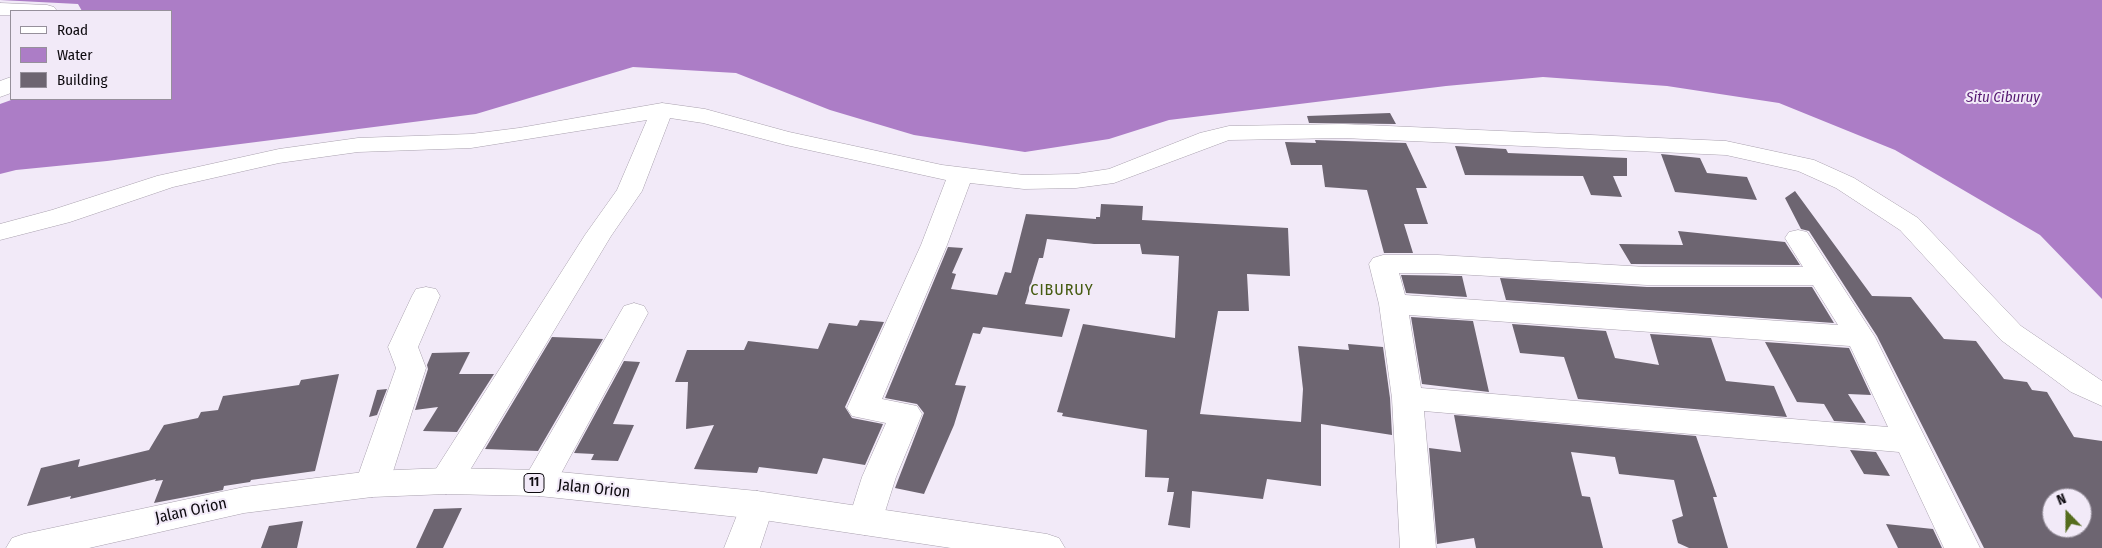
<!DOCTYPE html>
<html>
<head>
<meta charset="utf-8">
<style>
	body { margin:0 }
	#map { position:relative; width:2102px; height:548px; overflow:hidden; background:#f2eaf8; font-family:"Fira Sans Condensed",sans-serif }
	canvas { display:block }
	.legend { position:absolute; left:10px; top:10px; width:162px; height:90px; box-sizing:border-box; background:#f2eaf8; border:1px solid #96909b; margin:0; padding:6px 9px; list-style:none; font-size:15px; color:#0d0a0f }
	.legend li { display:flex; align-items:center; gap:10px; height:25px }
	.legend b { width:25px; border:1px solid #96909b }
	.north { position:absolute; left:2042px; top:488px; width:50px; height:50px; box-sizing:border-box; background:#f2eaf8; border:1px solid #96909b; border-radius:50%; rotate:338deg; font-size:14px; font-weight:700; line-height:20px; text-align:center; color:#0d0a0f }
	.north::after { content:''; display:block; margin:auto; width:18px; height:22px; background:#556c1d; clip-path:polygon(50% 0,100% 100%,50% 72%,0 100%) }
</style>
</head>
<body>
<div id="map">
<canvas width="2102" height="548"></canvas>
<ul class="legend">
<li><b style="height:6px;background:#fff"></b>Road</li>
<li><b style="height:14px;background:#ac7dc6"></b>Water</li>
<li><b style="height:14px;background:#6d6571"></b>Building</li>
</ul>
<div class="north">N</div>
</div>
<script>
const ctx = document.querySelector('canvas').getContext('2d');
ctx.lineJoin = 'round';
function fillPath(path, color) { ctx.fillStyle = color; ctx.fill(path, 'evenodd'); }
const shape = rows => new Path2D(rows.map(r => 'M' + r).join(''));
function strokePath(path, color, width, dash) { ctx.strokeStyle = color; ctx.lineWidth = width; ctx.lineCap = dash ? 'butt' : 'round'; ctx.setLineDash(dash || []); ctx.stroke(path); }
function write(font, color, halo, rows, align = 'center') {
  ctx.font = font + ' "Fira Sans Condensed",sans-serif'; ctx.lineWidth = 4; ctx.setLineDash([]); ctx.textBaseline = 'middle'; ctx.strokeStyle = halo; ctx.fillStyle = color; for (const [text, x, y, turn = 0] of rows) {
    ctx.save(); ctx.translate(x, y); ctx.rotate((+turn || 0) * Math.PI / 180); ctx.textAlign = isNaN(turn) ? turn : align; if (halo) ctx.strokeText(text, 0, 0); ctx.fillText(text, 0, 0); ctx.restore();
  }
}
fillPath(shape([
	[0,0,2102,0,2102,299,2040,235,1895,150,1779,103,1667,86,1543,77,1446,86,1169,120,1109,139,1025,152,914,135,830,110,736,73,633,67,476,114,107,161,16,170,0,174,0,104,14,99,171,99,171,11,82,11,78,4]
]), '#ac7dc6');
fillPath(shape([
	[1390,113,1396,124,1309,123,1307,116],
	[1315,140,1406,143,1427,188,1416,188,1428,224,1404,224,1413,253,1384,253,1367,190,1325,187,1322,165,1291,165,1285,142,1316,143],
	[1455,146,1506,149,1508,153,1627,158,1627,176,1613,176,1622,197,1591,195,1583,176,1465,175],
	[1661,154,1700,158,1707,173,1747,177,1757,200,1675,192],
	[1795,191,1872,296,1911,297,1944,339,1976,341,2004,379,2027,382,2032,390,2047,392,2074,437,2102,441,2102,548,1984,548,1877,336,1809,231,1801,229,1785,198],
	[2052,498,2082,498,2082,528,2052,528],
	[1101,204,1143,206,1142,220,1288,228,1290,276,1247,274,1249,311,1218,311,1200,414,1301,422,1303,389,1298,346,1349,350,1348,344,1383,347,1390,398,1392,435,1321,424,1321,486,1267,479,1263,499,1192,491,1190,528,1168,525,1174,492,1167,492,1169,478,1145,477,1147,430,1062,416,1063,413,1057,412,1083,324,1175,338,1179,256,1142,254,1140,244,1094,244,1047,239,1043,258,1039,258,1025,304,1070,309,1062,337,983,327,980,334,973,333,955,385,966,386,954,425,924,494,895,488,924,413,917,404,885,398,948,247,963,248,952,273,956,274,951,289,997,295,1005,272,1011,273,1026,214,1096,219,1096,217,1100,217],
	[1678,231,1785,242,1800,265,1631,264,1619,244,1683,245],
	[1401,275,1462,276,1467,297,1406,293],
	[1500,278,1647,287,1812,287,1834,323,1506,300],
	[1411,317,1473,321,1489,392,1422,384],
	[860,320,884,322,845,407,852,418,883,424,865,465,823,458,817,474,759,467,757,473,694,469,714,425,686,429,688,382,675,382,687,350,744,350,748,341,818,349,829,323,857,326],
	[1512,324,1606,331,1615,358,1659,365,1650,334,1711,338,1726,381,1774,386,1787,417,1578,399,1564,357,1520,353],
	[552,337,603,339,538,451,485,449],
	[1765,342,1849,348,1871,395,1848,394,1866,423,1834,421,1824,404,1797,402],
	[470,352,459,374,494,374,457,432,423,431,438,407,415,410,428,369,427,365,432,353],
	[624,361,640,362,613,424,634,425,618,461,591,460,594,454,574,453],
	[339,374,315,471,251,480,250,482,224,486,223,490,154,503,163,480,155,481,156,479,70,499,71,496,27,506,41,468,80,459,78,467,149,450,164,425,198,418,201,412,218,410,223,396,299,385,301,380],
	[387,389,377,415,369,417,377,390],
	[1454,415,1696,436,1717,497,1713,497,1728,548,1689,548,1678,543,1672,520,1683,516,1674,480,1619,474,1615,457,1571,452,1582,496,1590,497,1603,548,1476,548,1474,538,1437,544,1429,448,1461,452],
	[1850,450,1876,452,1890,476,1864,474],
	[462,508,443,548,416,548,434,509],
	[303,521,297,548,261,548,269,526],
	[1886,524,1933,529,1942,548,1898,548]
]), '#6d6571');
const minor = shape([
	[0,3,47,5,54,7,57,11,11,11,11,15,0,15,0,3],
	[11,77,11,93,0,97,0,81,11,77],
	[662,103,705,109,789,132,942,165,1024,175,1076,174,1109,169,1200,133,1229,126,1343,124,1726,141,1814,160,1854,178,1918,218,2021,326,2102,381,2102,406,2071,392,2001,340,1900,230,1836,188,1798,171,1726,155,1343,138,1229,140,1114,183,1076,188,1024,189,970,183,947,245,882,399,917,406,922,414,896,477,882,521,877,531,865,535,853,531,848,521,862,477,886,423,852,416,847,408,921,245,946,180,786,145,703,123,670,118,642,191,611,236,458,490,446,494,434,490,429,481,434,472,585,235,617,190,647,120,471,148,358,152,279,163,173,187,70,222,0,240,0,224,52,210,157,176,279,149,358,138,471,134,519,128,662,103],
	[1798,230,1807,232,1875,337,1980,548,1944,548,1899,452,1424,411,1436,548,1400,548,1392,398,1379,304,1369,264,1373,258,1383,255,1438,255,1647,267,1803,267,1785,238,1789,232,1798,230],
	[1399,273,1438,273,1647,285,1813,285,1838,325,1405,295,1399,273],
	[1409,315,1850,346,1888,427,1421,388,1409,315],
	[426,287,436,289,440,296,418,347,426,368,389,484,384,493,372,497,360,493,355,484,396,368,388,347,412,296,416,289,426,287],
	[634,303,644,306,648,313,551,492,539,496,527,492,522,483,527,474,624,306,634,303],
	[757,491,769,495,774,505,760,548,724,548,745,495,757,491]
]);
const highway = shape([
	[446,468,539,470,757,491,1047,534,1059,538,1065,548,951,548,757,519,539,496,446,494,372,497,244,513,89,548,6,548,12,538,24,534,244,487,372,471,446,468]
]);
strokePath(minor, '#a9a1ae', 1);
strokePath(highway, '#a9a1ae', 1);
fillPath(minor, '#fff');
fillPath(highway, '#fff');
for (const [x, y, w] of [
	[534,483,20]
]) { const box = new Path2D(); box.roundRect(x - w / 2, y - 9.5, w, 19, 4); ctx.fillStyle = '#f2eaf8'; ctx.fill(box); strokePath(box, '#0d0a0f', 1); }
write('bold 12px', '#0d0a0f', null, [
	["11",534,483]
]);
write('italic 15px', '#561972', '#f2eaf8', [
	["Situ Ciburuy",2003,98]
]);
ctx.letterSpacing = '1px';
write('16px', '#455b11', '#f2eaf8', [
	["CIBURUY",1062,291]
]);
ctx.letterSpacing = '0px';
write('16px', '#0d0a0f', '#f2eaf8', [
	["Jalan Orion",594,489,6],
	["Jalan Orion",191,511,-12]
]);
</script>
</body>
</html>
